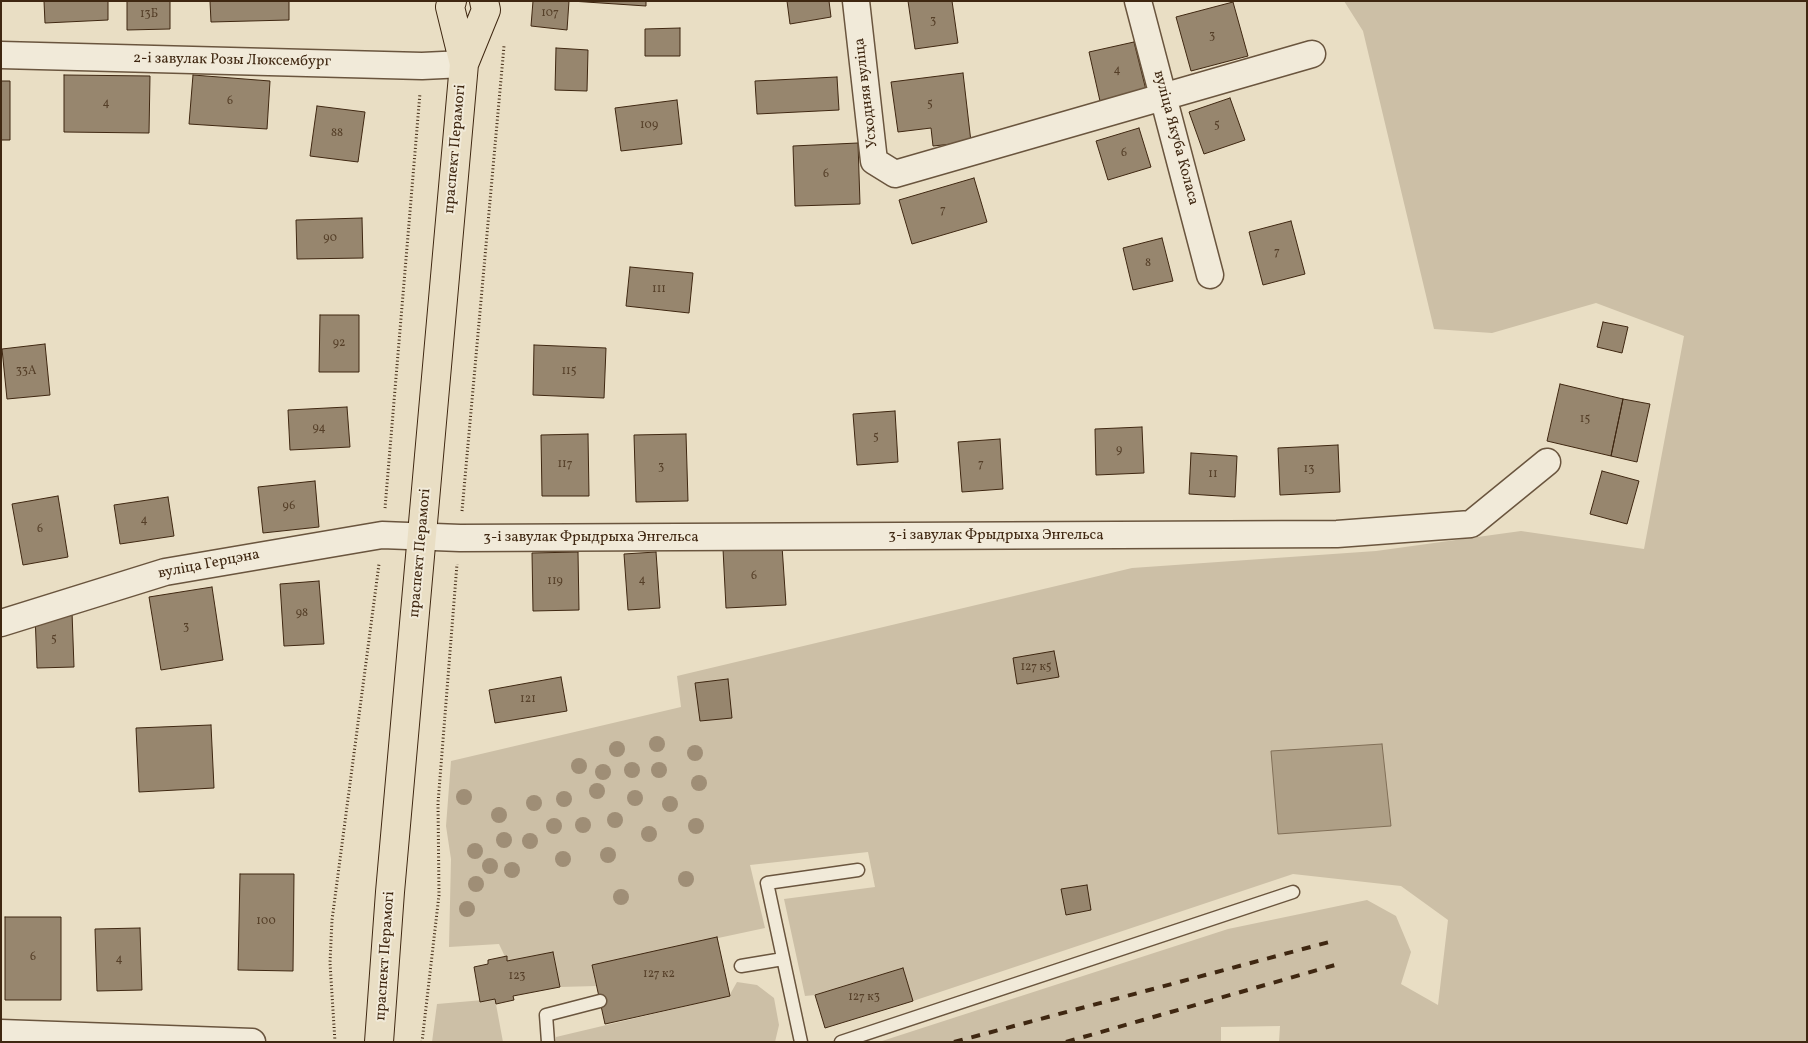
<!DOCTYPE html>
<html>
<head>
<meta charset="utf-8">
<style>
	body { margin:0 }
	#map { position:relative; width:1808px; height:1043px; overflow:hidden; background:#e9dec4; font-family:Vollkorn,serif }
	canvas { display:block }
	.frame { position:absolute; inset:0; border:2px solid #3f2711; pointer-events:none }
</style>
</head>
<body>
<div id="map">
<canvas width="1808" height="1043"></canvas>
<div class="frame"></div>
</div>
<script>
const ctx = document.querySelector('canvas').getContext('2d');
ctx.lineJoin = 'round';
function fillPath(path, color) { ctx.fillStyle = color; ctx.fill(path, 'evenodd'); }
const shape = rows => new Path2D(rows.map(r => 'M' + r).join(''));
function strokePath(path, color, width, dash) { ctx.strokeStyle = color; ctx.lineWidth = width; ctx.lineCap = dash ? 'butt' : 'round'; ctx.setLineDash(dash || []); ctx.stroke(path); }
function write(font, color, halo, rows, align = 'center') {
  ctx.font = font + ' Vollkorn,serif'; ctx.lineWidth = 4; ctx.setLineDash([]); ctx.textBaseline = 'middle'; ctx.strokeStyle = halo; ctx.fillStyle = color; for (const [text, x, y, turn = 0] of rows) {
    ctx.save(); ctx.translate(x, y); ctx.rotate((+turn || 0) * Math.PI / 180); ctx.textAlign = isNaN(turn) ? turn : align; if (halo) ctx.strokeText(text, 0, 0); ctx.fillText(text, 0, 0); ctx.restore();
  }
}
fillPath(shape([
	[1344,1,1807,1,1807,1042,1279,1042,1280,1026,1221,1027,1221,1042,879,1042,1228,929,1367,900,1396,916,1411,952,1401,984,1438,1005,1448,920,1401,886,1293,874,913,1001,903,968,815,995,805,996,784,899,875,887,868,852,750,865,765,928,592,965,596,986,560,987,553,952,507,961,499,944,449,947,451,859,446,826,451,761,681,707,677,676,1132,568,1376,551,1521,531,1644,549,1684,336,1596,303,1492,333,1434,329,1363,31],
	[737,982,757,985,774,998,779,1025,775,1042,556,1042,556,1037,729,996],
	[495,999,503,1042,432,1042,437,1004]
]), '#ccbfa6');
const water = shape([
	[1382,744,1391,826,1278,834,1271,751,1382,744]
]);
fillPath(water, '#afa087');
strokePath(water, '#827058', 1);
const building = shape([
	[44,1,108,1,108,20,45,23,44,1],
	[127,1,170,1,170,29,127,30,127,1],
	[210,1,289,1,289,20,211,22,210,1],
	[533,1,569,1,567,30,531,26,533,1],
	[571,1,646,1,646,6,571,1],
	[787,1,829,1,831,17,790,24,787,1],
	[908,1,952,1,958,43,915,49,908,1],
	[1233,2,1248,56,1191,71,1176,17,1233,2],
	[680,28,680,56,645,56,645,29,680,28],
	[1134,42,1146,90,1100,101,1089,52,1134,42],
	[556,48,588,50,587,91,555,90,556,48],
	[963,73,971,142,933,146,931,128,898,132,891,82,963,73],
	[64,75,150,76,149,133,64,132,64,75],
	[193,75,270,81,267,129,189,124,193,75],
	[837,77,839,110,757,114,755,81,837,77],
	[1,81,10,81,10,140,1,140,1,81],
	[1230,98,1245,140,1204,154,1189,112,1230,98],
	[677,100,682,144,621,151,615,108,677,100],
	[317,106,365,112,358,162,310,156,317,106],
	[1139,128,1151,167,1108,180,1096,141,1139,128],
	[858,143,860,204,795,206,793,146,858,143],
	[974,178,987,222,912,244,899,200,974,178],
	[362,218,363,258,297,259,296,220,362,218],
	[1291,221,1305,274,1263,285,1249,232,1291,221],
	[1162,238,1173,281,1133,290,1123,248,1162,238],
	[630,267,693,273,689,313,626,306,630,267],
	[320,315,359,315,359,372,319,372,320,315],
	[1603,322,1628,327,1622,353,1597,347,1603,322],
	[45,344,50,395,7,399,2,349,45,344],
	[534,345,606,348,604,398,533,395,534,345],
	[1560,384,1623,399,1611,456,1547,441,1560,384],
	[1623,399,1650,404,1637,462,1611,456,1623,399],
	[347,407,350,447,290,450,288,410,347,407],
	[895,411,898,462,857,465,853,414,895,411],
	[1142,427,1144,473,1096,475,1095,429,1142,427],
	[588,434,589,496,542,496,541,435,588,434],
	[686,434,688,501,636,502,634,435,686,434],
	[1000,439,1003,489,962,492,958,442,1000,439],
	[1338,445,1340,492,1280,495,1278,448,1338,445],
	[1191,453,1237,456,1235,497,1189,494,1191,453],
	[1602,471,1639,481,1627,524,1590,514,1602,471],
	[315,481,319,527,263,533,258,487,315,481],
	[58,496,68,557,23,565,12,504,58,496],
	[168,497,174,536,120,544,114,505,168,497],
	[782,546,786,605,726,608,723,549,782,546],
	[578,552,579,610,533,611,532,553,578,552],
	[656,552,660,608,628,610,624,554,656,552],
	[319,581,324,644,284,646,280,584,319,581],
	[212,587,223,660,161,670,149,597,212,587],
	[72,612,74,667,37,668,35,613,72,612],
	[1054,651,1059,677,1017,684,1013,658,1054,651],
	[561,677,567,711,495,723,489,690,561,677],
	[728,679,732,718,700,721,695,683,728,679],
	[211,725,214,788,139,792,136,728,211,725],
	[240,874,294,874,293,971,238,970,240,874],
	[1087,885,1091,910,1066,915,1061,889,1087,885],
	[5,917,61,917,61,1000,5,1000,5,917],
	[140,928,142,990,97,991,95,929,140,928],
	[717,937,730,996,605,1024,592,965,717,937],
	[553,952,560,987,513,996,514,1000,496,1004,495,999,480,1002,474,967,488,964,488,960,507,956,507,961,553,952],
	[903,968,913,1001,825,1028,815,995,903,968]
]);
fillPath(building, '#97866e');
strokePath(building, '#3f2711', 1);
const service = shape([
	[741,966,783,959],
	[548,1042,546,1015,600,1001],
	[801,1042,767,883,858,870],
	[841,1042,1293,892]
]);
const minor = shape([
	[856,1,874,161,895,174,1312,54],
	[1138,1,1210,275],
	[1,55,422,66,464,64],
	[1,623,165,572,382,535,460,538,1337,534,1471,524,1547,462],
	[1,1033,252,1042]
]);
const primary = shape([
	[452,1,450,7,464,64],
	[379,1042,390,892,464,64,486,10,484,1]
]);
strokePath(service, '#6a553e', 15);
strokePath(minor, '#6a553e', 29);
strokePath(primary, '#3f2711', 30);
strokePath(shape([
	[385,508,420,93],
	[462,511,504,46],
	[335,1042,330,963,332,920,379,564],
	[422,1042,439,895,438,803,457,564]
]), '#3f2711', 3, [1, 2.5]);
strokePath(service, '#f1ead9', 12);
strokePath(minor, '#f1ead9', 26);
strokePath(primary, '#e9dec4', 28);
strokePath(shape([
	[954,1042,1333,941],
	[1066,1042,1335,965]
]), '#3f2711', 4, [9, 9]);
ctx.fillStyle = '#9f8e76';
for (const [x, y] of [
	[657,744],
	[617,749],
	[695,753],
	[579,766],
	[632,770],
	[659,770],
	[603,772],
	[699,783],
	[597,791],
	[464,797],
	[635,798],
	[564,799],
	[534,803],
	[670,804],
	[499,815],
	[615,820],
	[583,825],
	[554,826],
	[696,826],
	[649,834],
	[504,840],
	[530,841],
	[475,851],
	[608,855],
	[563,859],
	[490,866],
	[512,870],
	[686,879],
	[476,884],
	[621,897],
	[467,909]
]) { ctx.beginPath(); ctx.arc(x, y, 8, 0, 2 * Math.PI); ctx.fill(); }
write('12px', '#553f28', null, [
	["107",550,14],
	["13Б",149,15],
	["3",933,22],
	["3",1212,37],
	["4",1117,71],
	["6",230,102],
	["4",106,104],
	["5",930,105],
	["109",649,126],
	["5",1217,126],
	["88",337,134],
	["6",1124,154],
	["6",826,175],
	["7",943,211],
	["90",330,239],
	["7",1277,253],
	["8",1148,264],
	["111",659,290],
	["92",339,344],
	["33А",26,372],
	["115",569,372],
	["15",1585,420],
	["94",319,429],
	["5",876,438],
	["9",1119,451],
	["117",565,465],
	["7",981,465],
	["3",661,468],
	["13",1309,470],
	["11",1213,475],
	["96",289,507],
	["4",144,521],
	["6",40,530],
	["6",754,577],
	["4",642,581],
	["119",555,582],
	["98",302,614],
	["3",186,628],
	["5",54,640],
	["127 к5",1036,668],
	["121",528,700],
	["100",266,922],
	["6",33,958],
	["4",119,960],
	["127 к2",659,975],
	["123",517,977],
	["127 к3",864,998]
]);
write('15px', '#3f2711', '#f1ead9', [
	["2-і завулак Розы Люксембург",232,61,1],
	["Усходняя вуліца",867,93,-97],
	["вуліца Якуба Коласа",1175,138,75],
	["праспект Перамогі",456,149,-85],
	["3-і завулак Фрыдрыха Энгельса",996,536],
	["3-і завулак Фрыдрыха Энгельса",591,538],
	["праспект Перамогі",421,553,-85],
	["вуліца Герцэна",209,565,-11],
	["праспект Перамогі",386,956,-86]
]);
</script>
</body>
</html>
